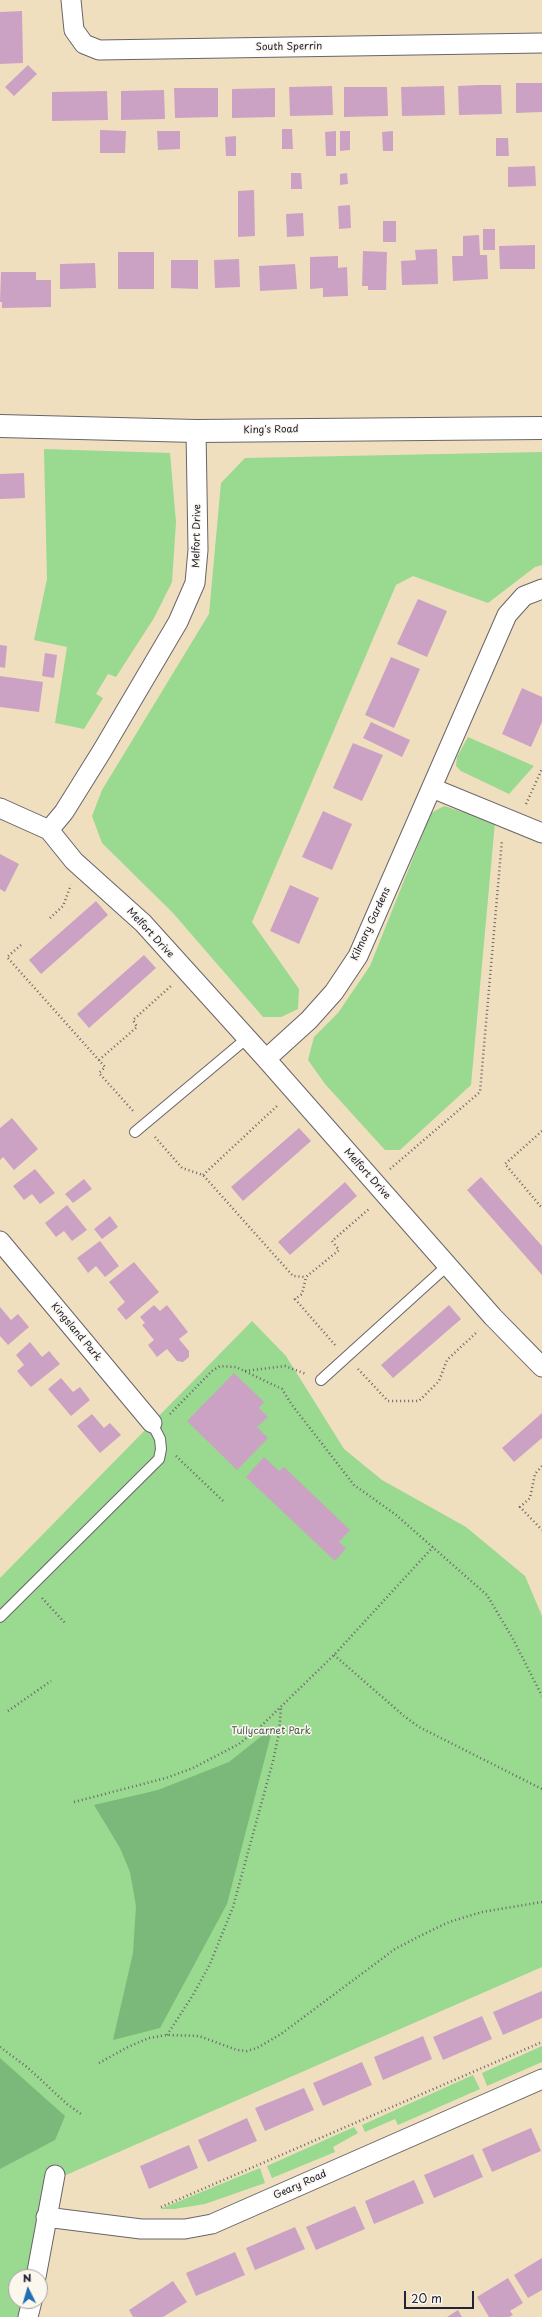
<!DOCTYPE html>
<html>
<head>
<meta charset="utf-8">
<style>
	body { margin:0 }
	#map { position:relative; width:542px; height:2317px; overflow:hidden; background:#efdfbe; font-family:"Playpen Sans",sans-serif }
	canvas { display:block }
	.north { position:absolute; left:8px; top:2269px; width:40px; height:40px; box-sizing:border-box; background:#fbf7ec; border:1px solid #a4a2a5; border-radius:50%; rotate:355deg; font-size:11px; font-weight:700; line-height:16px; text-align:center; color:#22223b }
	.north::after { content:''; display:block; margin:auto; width:14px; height:18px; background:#1f6fb2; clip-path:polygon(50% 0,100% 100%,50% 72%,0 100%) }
	.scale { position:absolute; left:404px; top:2291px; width:70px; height:18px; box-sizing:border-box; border:2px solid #22223b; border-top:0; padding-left:5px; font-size:12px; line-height:14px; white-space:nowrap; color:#22223b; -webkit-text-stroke:3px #fbf7ec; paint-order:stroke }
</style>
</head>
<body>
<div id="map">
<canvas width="542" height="2317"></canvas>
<div class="north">N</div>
<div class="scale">20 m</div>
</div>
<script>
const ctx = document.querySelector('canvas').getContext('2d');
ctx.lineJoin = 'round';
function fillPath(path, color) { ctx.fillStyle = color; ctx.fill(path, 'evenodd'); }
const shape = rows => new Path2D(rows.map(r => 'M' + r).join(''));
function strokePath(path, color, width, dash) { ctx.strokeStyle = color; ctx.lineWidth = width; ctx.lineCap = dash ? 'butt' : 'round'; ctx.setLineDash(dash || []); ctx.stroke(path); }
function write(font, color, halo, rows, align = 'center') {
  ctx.font = font + ' "Playpen Sans",sans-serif'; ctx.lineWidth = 3; ctx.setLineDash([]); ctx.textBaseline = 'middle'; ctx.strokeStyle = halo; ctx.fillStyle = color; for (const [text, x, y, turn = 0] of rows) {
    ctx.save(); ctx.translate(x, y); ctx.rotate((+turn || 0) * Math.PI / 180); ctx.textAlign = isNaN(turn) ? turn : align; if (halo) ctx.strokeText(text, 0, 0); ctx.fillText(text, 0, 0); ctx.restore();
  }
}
fillPath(shape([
	[44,449,170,453,176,522,172,582,154,618,116,677,108,674,96,694,103,698,84,729,55,723,67,647,34,640,47,579],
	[542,452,542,565,535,567,488,603,413,576,396,585,252,922,299,989,298,1009,281,1017,263,1017,173,913,102,843,92,816,102,790,209,614,221,483,245,458],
	[468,737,534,766,509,794,461,771,456,766,457,757],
	[444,806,495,822,471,1085,400,1150,385,1150,325,1084,308,1060,314,1037,338,1013,370,966,431,813],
	[252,1321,286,1356,344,1449,382,1480,466,1527,525,1576,542,1616,542,1967,57,2179,40,2289,40,2277,16,2277,16,2301,38,2301,36,2317,0,2317,0,1578],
	[542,2046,542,2062,487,2086,482,2073],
	[473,2075,480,2089,398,2125,395,2119,365,2132,362,2125],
	[354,2127,358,2133,333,2147,335,2152,272,2178,267,2166],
	[260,2168,265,2183,205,2204,174,2209,160,2209]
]), '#99d990');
fillPath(shape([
	[273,1727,227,1904,160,2028,113,2040,133,1953,136,1906,130,1872,120,1848,94,1805,158,1790,229,1762],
	[0,2058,65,2116,55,2140,0,2169]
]), '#7ab97a');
fillPath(shape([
	[22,11,23,63,0,64,0,12],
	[28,65,37,74,14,96,5,87],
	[516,83,542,83,542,112,516,113],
	[480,85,501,85,502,114,459,115,458,86],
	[332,86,333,115,290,116,289,87],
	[444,86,445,115,402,116,401,87],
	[344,87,387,87,388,116,344,117],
	[174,88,218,88,218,117,175,118],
	[275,88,275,117,232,118,232,89],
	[164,90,165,119,121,120,121,91],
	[107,91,108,120,52,121,52,92],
	[282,129,292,129,293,149,282,149],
	[100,130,126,131,125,153,100,153],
	[157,131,180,131,180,149,158,150],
	[336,131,336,156,326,156,325,132],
	[340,131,350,131,350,150,340,151],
	[393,131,393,151,383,151,382,132],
	[236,136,236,156,226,156,225,137],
	[496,138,508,138,509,156,496,156],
	[535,166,536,186,508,187,508,167],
	[291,173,301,173,302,189,291,189],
	[347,173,348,184,340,185,340,174],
	[254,190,255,236,238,237,238,191],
	[350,205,351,228,339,229,338,206],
	[303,213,304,236,287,237,286,214],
	[383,221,396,221,396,242,383,242],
	[483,229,495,229,495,250,483,250],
	[479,235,480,255,487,255,488,279,453,281,452,256,463,256,463,236],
	[535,245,535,269,500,269,499,246],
	[437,249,438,284,402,285,401,261,416,260,415,250],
	[363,251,387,252,386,290,368,290,368,286,362,286],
	[118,252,154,252,154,289,118,289],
	[338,256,338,268,347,267,348,296,323,297,323,288,310,289,310,257],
	[239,259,240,287,215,288,214,260],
	[171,260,198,260,198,289,171,288],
	[95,263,96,288,60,289,60,264],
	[295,264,297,289,260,291,259,266],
	[1,272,36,272,36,280,51,280,51,307,2,308,2,302,0,302],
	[24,473,25,498,0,499,0,474],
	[418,599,447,611,427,657,397,644],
	[0,645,7,646,5,668,0,667],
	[45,653,57,655,54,678,42,676],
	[391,657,420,669,394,728,365,715],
	[0,676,43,682,39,712,0,707],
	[522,688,542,697,542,722,531,747,502,734],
	[371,722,410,740,402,757,363,738],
	[353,743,383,755,362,801,333,788],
	[323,811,352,824,332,870,302,857],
	[0,854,19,864,5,892,0,889],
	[290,885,319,898,299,944,270,931],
	[96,901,108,915,41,974,29,960],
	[144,955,156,968,89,1028,77,1014],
	[12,1118,38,1149,14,1170,3,1157,0,1160,0,1128],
	[299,1128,311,1141,243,1201,231,1187],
	[35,1169,55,1193,40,1204,32,1194,24,1200,13,1186],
	[481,1177,542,1246,542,1275,467,1190],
	[84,1179,92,1189,73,1203,65,1194],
	[345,1182,357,1196,290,1255,278,1242],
	[67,1205,87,1230,72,1241,64,1231,56,1237,45,1223],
	[110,1216,118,1227,102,1239,94,1229],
	[100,1241,119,1266,105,1277,96,1266,88,1273,77,1258],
	[134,1262,159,1292,126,1320,117,1309,125,1302,109,1282],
	[154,1305,160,1311,167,1305,188,1332,179,1339,189,1351,189,1357,183,1362,177,1361,167,1349,157,1357,148,1345,154,1340,142,1325,145,1323,140,1317],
	[449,1305,461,1319,393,1378,381,1365],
	[0,1307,11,1320,18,1314,29,1327,8,1345,0,1336],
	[30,1342,42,1357,49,1351,60,1364,31,1387,17,1371,24,1365,16,1355],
	[234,1373,264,1402,259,1408,268,1417,257,1427,268,1438,237,1470,187,1421],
	[61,1378,73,1392,80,1387,90,1400,71,1416,48,1389],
	[542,1413,542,1438,514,1462,502,1448],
	[92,1414,104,1428,110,1423,121,1435,100,1453,77,1426],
	[264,1457,279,1471,284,1467,350,1530,339,1542,346,1548,335,1561,246,1477],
	[542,1991,542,2018,503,2035,493,2012],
	[482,2016,492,2039,443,2060,433,2037],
	[423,2036,432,2059,383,2080,374,2057],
	[362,2062,372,2085,323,2106,313,2083],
	[304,2088,314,2110,265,2131,255,2108],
	[247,2118,257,2141,208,2162,198,2140],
	[531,2128,541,2151,492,2172,482,2149],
	[189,2145,198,2168,149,2189,140,2166],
	[473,2154,483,2177,434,2198,424,2175],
	[414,2180,424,2203,374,2224,365,2201],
	[355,2206,365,2229,316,2250,306,2227],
	[295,2227,305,2249,255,2270,246,2248],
	[235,2252,245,2275,196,2296,186,2273],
	[542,2258,542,2290,528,2298,514,2275],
	[508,2278,523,2303,510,2311,513,2315,509,2317,489,2317,477,2297],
	[173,2281,187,2302,163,2317,133,2317,129,2310],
	[458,2310,462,2317,447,2317]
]), '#cca2c4');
const service = shape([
	[135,1132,246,1039],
	[321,1380,448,1265],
	[0,1617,159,1459,161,1449,160,1439,152,1423]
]);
const minor = shape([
	[71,0,74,30,84,44,99,50,542,43],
	[196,431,198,550,195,583,178,622,102,751,64,812,49,830,74,861,143,923,266,1059,493,1317,542,1367],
	[432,788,542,833],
	[0,808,49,830],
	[266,1059,309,1020,334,992,358,956,507,615,524,596,542,589],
	[0,1241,152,1423],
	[46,2217,141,2229,185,2229,212,2224,542,2079],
	[36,2277,55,2175],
	[28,2317,32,2301]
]);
const tertiary = shape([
	[0,426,196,431,542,428]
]);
strokePath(service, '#6a6469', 12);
strokePath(minor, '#6a6469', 21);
strokePath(tertiary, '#6a6469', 24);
strokePath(shape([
	[526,804,542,769],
	[50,918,63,906,71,885],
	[21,945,7,957,105,1067,99,1073,134,1112],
	[99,1060,137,1027,133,1020,171,986],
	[542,1131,505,1164,542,1208],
	[155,1137,182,1168,203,1175,293,1276,306,1277],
	[390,1169,480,1092,502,840],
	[203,1175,278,1105],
	[335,1345,295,1299,302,1294,306,1277,339,1250,332,1241,370,1208],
	[358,1369,388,1401,419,1401,439,1381,447,1360,478,1331],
	[245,1371,285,1366,306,1374],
	[170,1414,212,1371,220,1366,236,1367,282,1389,292,1405,354,1485,395,1514,487,1595,513,1639,542,1696],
	[176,1456,223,1501],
	[542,1466,535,1474,530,1498,520,1507,542,1530],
	[42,1598,66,1624],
	[334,1655,404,1716,419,1727,542,1789],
	[8,1711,51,1681],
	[74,1802,166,1778,193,1768,239,1744,262,1725,334,1655,433,1547],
	[167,2035,193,1995,210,1964,233,1907,273,1761,279,1733,281,1708],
	[0,2047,27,2067,67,2104,81,2114],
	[99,2063,128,2047,149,2038,167,2035,199,2036,237,2050,247,2051,257,2048,281,2034,395,1949,422,1935,449,1922,482,1912,542,1902],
	[161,2207,542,2042]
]), '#6a6469', 2.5, [1, 3]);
strokePath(service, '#fff', 10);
strokePath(minor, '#fff', 19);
strokePath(tertiary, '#fff', 22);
write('10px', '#22223b', '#fbf7ec', [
	["South Sperrin",289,47,-1],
	["King's Road",271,430,-1],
	["Melfort Drive",197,536,-89],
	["Kilmory Gardens",371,924,-65],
	["Melfort Drive",150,933,47],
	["Melfort Drive",367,1174,48],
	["Kingsland Park",76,1332,50],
	["Geary Road",300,2185,-24]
]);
write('10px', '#465954', '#fbf7ec', [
	["Tullycarnet Park",271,1731]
]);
</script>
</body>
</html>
